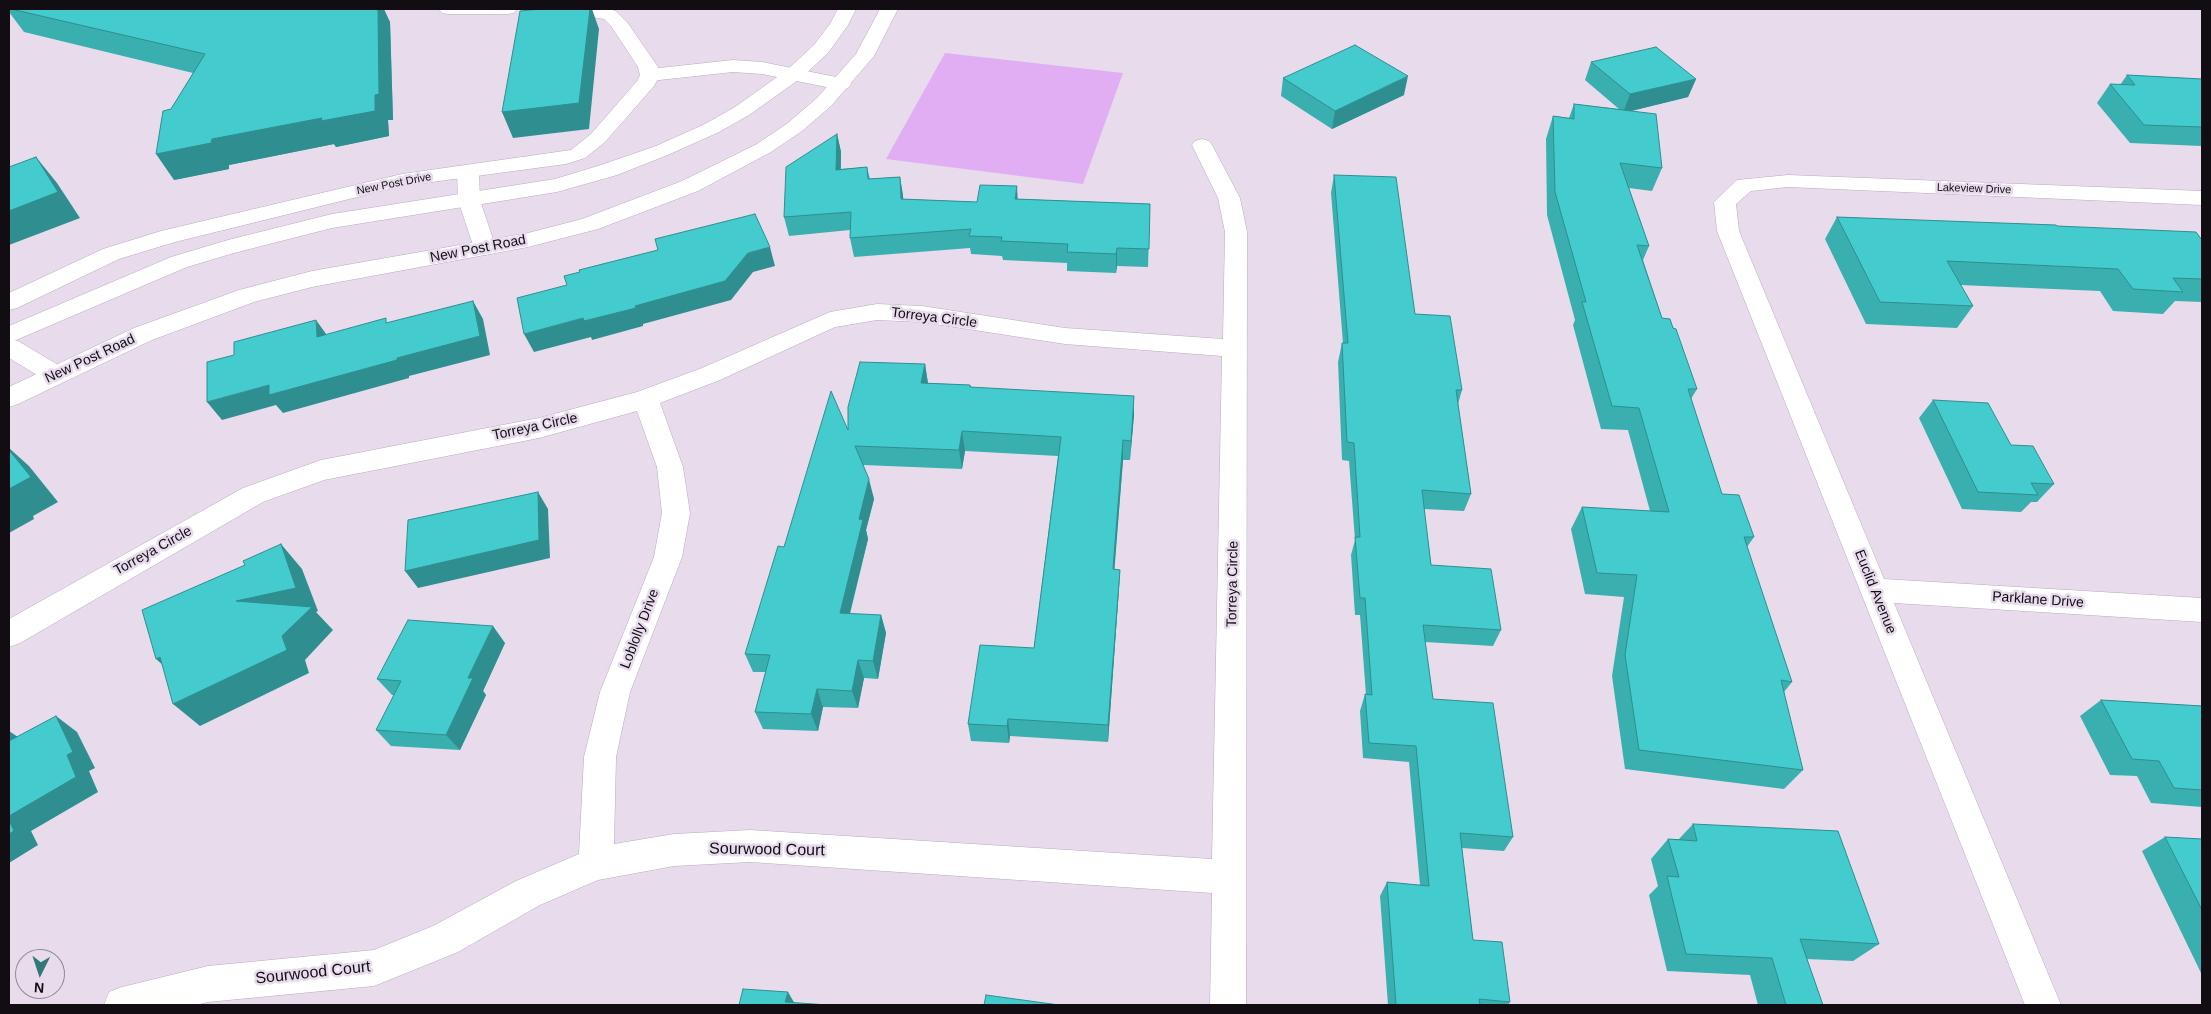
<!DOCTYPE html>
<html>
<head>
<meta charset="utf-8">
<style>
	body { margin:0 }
	#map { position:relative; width:2211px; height:1014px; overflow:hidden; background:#e8dcec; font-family:Helvetica,sans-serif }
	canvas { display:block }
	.frame { position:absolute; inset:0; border:10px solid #110d13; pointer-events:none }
	.north { position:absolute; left:15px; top:949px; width:50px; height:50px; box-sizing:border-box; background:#e8dcec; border:1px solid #928995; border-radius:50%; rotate:184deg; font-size:14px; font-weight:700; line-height:20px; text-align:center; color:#110d13 }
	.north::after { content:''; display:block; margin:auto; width:18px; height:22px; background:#2f797a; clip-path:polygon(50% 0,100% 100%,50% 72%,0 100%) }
</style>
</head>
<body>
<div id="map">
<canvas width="2211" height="1014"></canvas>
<div class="frame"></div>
<div class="north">N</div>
</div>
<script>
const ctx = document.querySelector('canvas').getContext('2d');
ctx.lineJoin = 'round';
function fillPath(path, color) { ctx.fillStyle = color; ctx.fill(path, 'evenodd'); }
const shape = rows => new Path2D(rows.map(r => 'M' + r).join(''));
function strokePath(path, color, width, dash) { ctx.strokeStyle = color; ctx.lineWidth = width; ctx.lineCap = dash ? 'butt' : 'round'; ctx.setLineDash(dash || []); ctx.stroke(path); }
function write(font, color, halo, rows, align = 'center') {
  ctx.font = font + ' Helvetica,sans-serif'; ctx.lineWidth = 5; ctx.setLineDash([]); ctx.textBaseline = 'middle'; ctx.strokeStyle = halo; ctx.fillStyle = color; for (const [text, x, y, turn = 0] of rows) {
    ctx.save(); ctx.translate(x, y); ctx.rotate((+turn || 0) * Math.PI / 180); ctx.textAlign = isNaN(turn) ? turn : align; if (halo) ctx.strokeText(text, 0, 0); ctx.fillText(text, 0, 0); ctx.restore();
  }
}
fillPath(shape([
	[945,53,1123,73,1083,184,886,159]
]), '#e1adf3');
const lane = shape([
	[733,60,762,62,841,78,848,80,851,84,848,88,841,90,762,74,733,72,650,81,643,79,640,75,643,71,650,69,733,60],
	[468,166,476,167,479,172,480,200,496,248,493,253,485,255,477,253,474,248,458,200,457,172,460,167,468,166],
	[9,339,18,341,65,369,69,375,65,381,56,384,47,381,9,358,9,339]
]);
const street = shape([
	[439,9,517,9,514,13,508,14,448,14,442,13,439,9],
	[565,9,609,9,616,11,627,22,658,67,660,75,654,86,605,142,585,158,566,164,402,186,175,242,119,259,17,308,9,310,9,293,103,249,161,231,402,174,571,150,591,134,638,80,640,75,638,67,611,26,604,19,568,13,565,9],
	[838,9,856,9,848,25,828,53,801,78,749,115,719,132,670,154,617,175,557,192,332,228,234,253,187,267,9,343,9,326,171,257,228,240,332,214,555,179,601,165,656,146,705,124,735,107,787,70,814,45,830,24,838,9],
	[880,9,898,9,874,56,831,106,802,131,771,152,698,191,598,229,528,247,312,287,254,302,152,340,18,404,9,407,9,387,134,328,239,290,312,271,528,233,582,219,682,181,757,144,788,123,817,98,856,54,880,9],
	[1202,139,1209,141,1212,145,1240,198,1247,232,1246,1005,1210,1005,1212,893,750,862,674,866,598,880,540,905,458,952,374,986,208,1002,196,1005,104,1005,109,992,122,987,208,966,374,950,433,926,516,881,579,854,584,757,600,692,654,557,662,513,657,467,637,411,539,438,324,480,263,502,20,643,9,647,9,619,243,488,321,460,539,418,637,392,702,368,830,312,877,304,922,306,1065,328,1223,339,1225,232,1218,198,1192,145,1195,141,1202,139],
	[877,320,922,322,1065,344,1222,356,1212,859,750,830,674,834,614,844,616,757,630,692,682,557,690,513,683,467,660,403,720,380,835,327,877,320],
	[1788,175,2202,191,2202,205,1788,187,1751,191,1736,204,1739,231,1884,579,2202,598,2202,622,1894,603,2061,1005,2025,1005,1717,231,1714,202,1737,180,1788,175]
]);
strokePath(lane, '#b7abbb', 1);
strokePath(street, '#b7abbb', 1);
fillPath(lane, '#fff');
fillPath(street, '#fff');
fillPath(shape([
	[9,9,378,9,390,22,393,120,388,120,389,136,336,147,334,144,229,165,229,169,174,180,171,109,193,73,24,32,9,12],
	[1591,62,1696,79,1688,97,1631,111,1662,168,1652,191,1629,188,1649,246,1643,260,1662,318,1697,389,1691,399,1722,494,1754,537,1747,547,1792,682,1784,692,1803,770,1784,789,1625,769,1612,676,1624,597,1585,594,1571,529,1582,507,1650,511,1628,430,1601,429,1573,325,1575,320,1547,215,1546,139,1553,116,1569,118,1574,104,1619,109,1585,80],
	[2127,75,2202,79,2202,146,2130,143,2097,103,2110,84,2120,85],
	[1283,78,1404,95,1332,129,1281,96],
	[837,134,841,152,841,169,867,167,870,179,900,177,903,199,977,202,1018,199,1150,204,1148,267,1117,266,1116,273,1067,271,1067,263,1003,260,1002,256,971,254,970,248,854,257,850,238,850,230,789,236,784,217],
	[1334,175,1415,314,1462,390,1458,404,1471,494,1464,511,1424,509,1431,565,1501,630,1493,646,1425,642,1433,699,1513,837,1504,851,1462,848,1473,940,1510,1002,1508,1005,1388,1005,1380,896,1387,882,1420,885,1409,762,1363,758,1360,711,1365,694,1366,695,1360,615,1355,615,1351,555,1355,540,1349,461,1342,460,1338,362,1342,343,1343,343,1331,193],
	[1837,217,2057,226,2202,240,2202,302,2175,301,2163,314,2113,311,2100,291,1960,285,1973,306,1957,328,1866,324,1825,239],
	[925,364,928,383,970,385,971,387,1134,415,1130,460,1123,460,1114,569,1120,570,1119,588,1108,742,1010,736,1009,743,971,741,968,724,1034,648,1058,456,965,451,962,469,863,465,874,499,866,530,868,539,850,614,881,615,886,633,878,679,864,678,858,708,823,707,818,731,763,729,755,712,766,672,753,672,745,654,784,547,848,430],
	[1933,400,2011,445,2054,484,2037,502,2031,502,2021,512,1962,509,1919,418],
	[505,643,483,691,486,695,460,750,391,746,376,730,394,695,392,695,377,679],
	[2101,700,2202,706,2202,807,2151,803,2137,776,2110,775,2080,716],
	[1693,824,1879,944,1853,961,1807,959,1823,1005,1758,1005,1750,975,1667,971,1649,895,1658,886,1651,859,1668,839,1679,839],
	[2165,837,2202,839,2202,975,2142,851]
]), '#3aafb0');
fillPath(shape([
	[378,9,384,9,390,22,393,120,388,120,389,136,336,147,334,144,229,165,229,169,174,180,156,154,375,95],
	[590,9,592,9,599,29,589,129,513,138,502,112],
	[1408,76,1404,95,1332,129,1335,111],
	[1696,79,1688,97,1623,113,1630,94],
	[837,134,841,152,840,188,836,170],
	[36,157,57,183,80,218,9,245,9,211],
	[900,177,903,195,904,217,901,199],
	[1017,186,1018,205,1015,199],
	[770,247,775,266,753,272,731,300,643,324,643,326,592,340,591,337,534,352,524,334,583,318,635,306,748,253],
	[1117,248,1117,266,1116,273,1116,254],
	[473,301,483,319,490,355,409,376,409,378,283,413,276,405,222,420,207,402,269,385,397,358],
	[316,320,329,338,317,337],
	[925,364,928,384,921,383],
	[1134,396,1134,415,1130,460,1131,441],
	[962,431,965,451,962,469,959,450],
	[1123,440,1123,460,1113,588,1113,569],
	[9,448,29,466,58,502,33,516,34,519,9,533],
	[869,479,874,499,866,530,868,539,845,632,840,613,859,519],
	[538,492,548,509,550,558,418,588,405,571],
	[281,544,302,569,318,611,316,612,333,630,305,660,309,673,200,726,173,704,236,601],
	[1120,570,1119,588,1108,742,1108,725],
	[881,615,886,633,878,679,873,661],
	[493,626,505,643,483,691,486,695,460,750,446,735,468,678],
	[160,657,182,682,156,659],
	[858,660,864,678,858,708,852,691],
	[817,689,823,707,818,731,811,714],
	[56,716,77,732,95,768,89,771,98,792,31,831,38,845,9,863,9,816,67,755],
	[1008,719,1010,736,1009,743,1007,726],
	[9,731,24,741,9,742],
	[788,992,795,1004,785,1002]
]), '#2f8e90');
const building = shape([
	[11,9,378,9,379,94,375,95,375,111,321,121,322,118,212,139,211,143,156,154,163,111,171,109,205,54,11,9],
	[541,9,590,9,579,103,502,112,520,11,541,9],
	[1355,45,1408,76,1335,111,1283,78,1355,45],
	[1656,47,1696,79,1630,94,1591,62,1656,47],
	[2127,75,2202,79,2202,127,2144,125,2110,84,2135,85,2127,75],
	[1574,104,1656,114,1662,168,1620,163,1649,246,1637,245,1662,318,1670,319,1673,328,1676,329,1697,389,1688,389,1722,494,1739,495,1754,537,1744,537,1792,682,1781,680,1803,770,1639,750,1625,655,1637,575,1597,573,1582,507,1669,512,1639,408,1612,406,1582,302,1586,302,1555,192,1553,116,1574,119,1574,104],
	[837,134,836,170,867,167,868,179,900,177,901,199,977,202,980,185,1017,186,1015,199,1150,204,1149,249,1117,248,1116,254,1067,252,1068,244,1001,241,1002,237,969,236,971,229,850,238,851,212,784,217,786,167,837,134],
	[36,157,58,192,9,211,9,167,36,157],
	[1334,175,1396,177,1415,314,1450,316,1462,390,1456,390,1471,494,1422,490,1431,565,1491,569,1501,630,1423,625,1433,699,1493,703,1513,837,1460,833,1473,940,1502,942,1510,1002,1479,999,1480,1005,1396,1005,1387,882,1429,886,1416,746,1369,743,1365,694,1372,695,1365,598,1360,598,1355,537,1360,537,1354,443,1347,442,1342,343,1348,343,1334,175],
	[755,214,770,247,748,253,725,281,635,306,636,308,584,321,583,318,524,334,517,298,567,285,564,276,580,272,579,270,658,250,655,239,755,214],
	[1837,217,2056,225,2057,226,2196,232,2202,240,2202,279,2173,278,2183,292,2133,289,2118,269,1947,261,1973,306,1880,302,1837,217],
	[473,301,480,336,397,358,397,360,269,395,269,385,207,402,207,362,234,355,234,342,316,320,317,337,386,318,386,323,473,301],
	[860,362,925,364,921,383,970,385,970,387,1134,396,1131,441,1123,440,1113,569,1120,570,1108,725,1008,719,1007,726,968,724,980,645,1034,648,1061,437,962,431,959,450,855,446,869,479,859,519,863,520,840,613,881,615,873,661,858,660,852,691,817,689,811,714,755,712,770,655,745,654,778,546,784,547,831,391,848,430,848,407,860,362],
	[1933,400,1988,403,2011,445,2033,446,2054,484,2031,483,2038,495,1978,492,1933,400],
	[9,450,31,477,9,489,9,450],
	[538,492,539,540,405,571,408,520,538,492],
	[281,544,296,588,236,601,312,607,282,636,287,650,173,704,160,657,156,659,142,610,245,565,243,561,281,544],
	[408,620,493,626,468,678,473,678,446,735,376,730,401,681,377,679,408,620],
	[2101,700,2202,706,2202,790,2174,788,2159,761,2132,759,2101,700],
	[56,716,73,752,67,755,76,777,9,816,9,741,56,716],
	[9,820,14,831,9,834,9,820],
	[1693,824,1838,831,1879,944,1800,939,1823,1005,1786,1005,1772,958,1686,954,1667,876,1679,877,1668,839,1697,841,1693,824],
	[2165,837,2202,839,2202,910,2165,837],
	[743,989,788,992,785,1002,828,1005,739,1005,743,989],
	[986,995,1059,1005,984,1005,986,995]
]);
fillPath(building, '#43cbcd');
strokePath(building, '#2f8e90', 1);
write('11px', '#110d13', '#e8dcec', [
	["New Post Drive",394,184,-11],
	["Lakeview Drive",1974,189,2]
]);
write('14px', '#110d13', '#e8dcec', [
	["New Post Road",478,249,-11],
	["Torreya Circle",934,318,7],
	["New Post Road",90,359,-25],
	["Torreya Circle",535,427,-12],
	["Torreya Circle",153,551,-29],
	["Torreya Circle",1233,584,-89],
	["Euclid Avenue",1875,592,68],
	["Parklane Drive",2038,600,4],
	["Loblolly Drive",640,629,-69]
]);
write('16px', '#110d13', '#e8dcec', [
	["Sourwood Court",767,850,1],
	["Sourwood Court",313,973,-6]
]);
</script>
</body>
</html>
